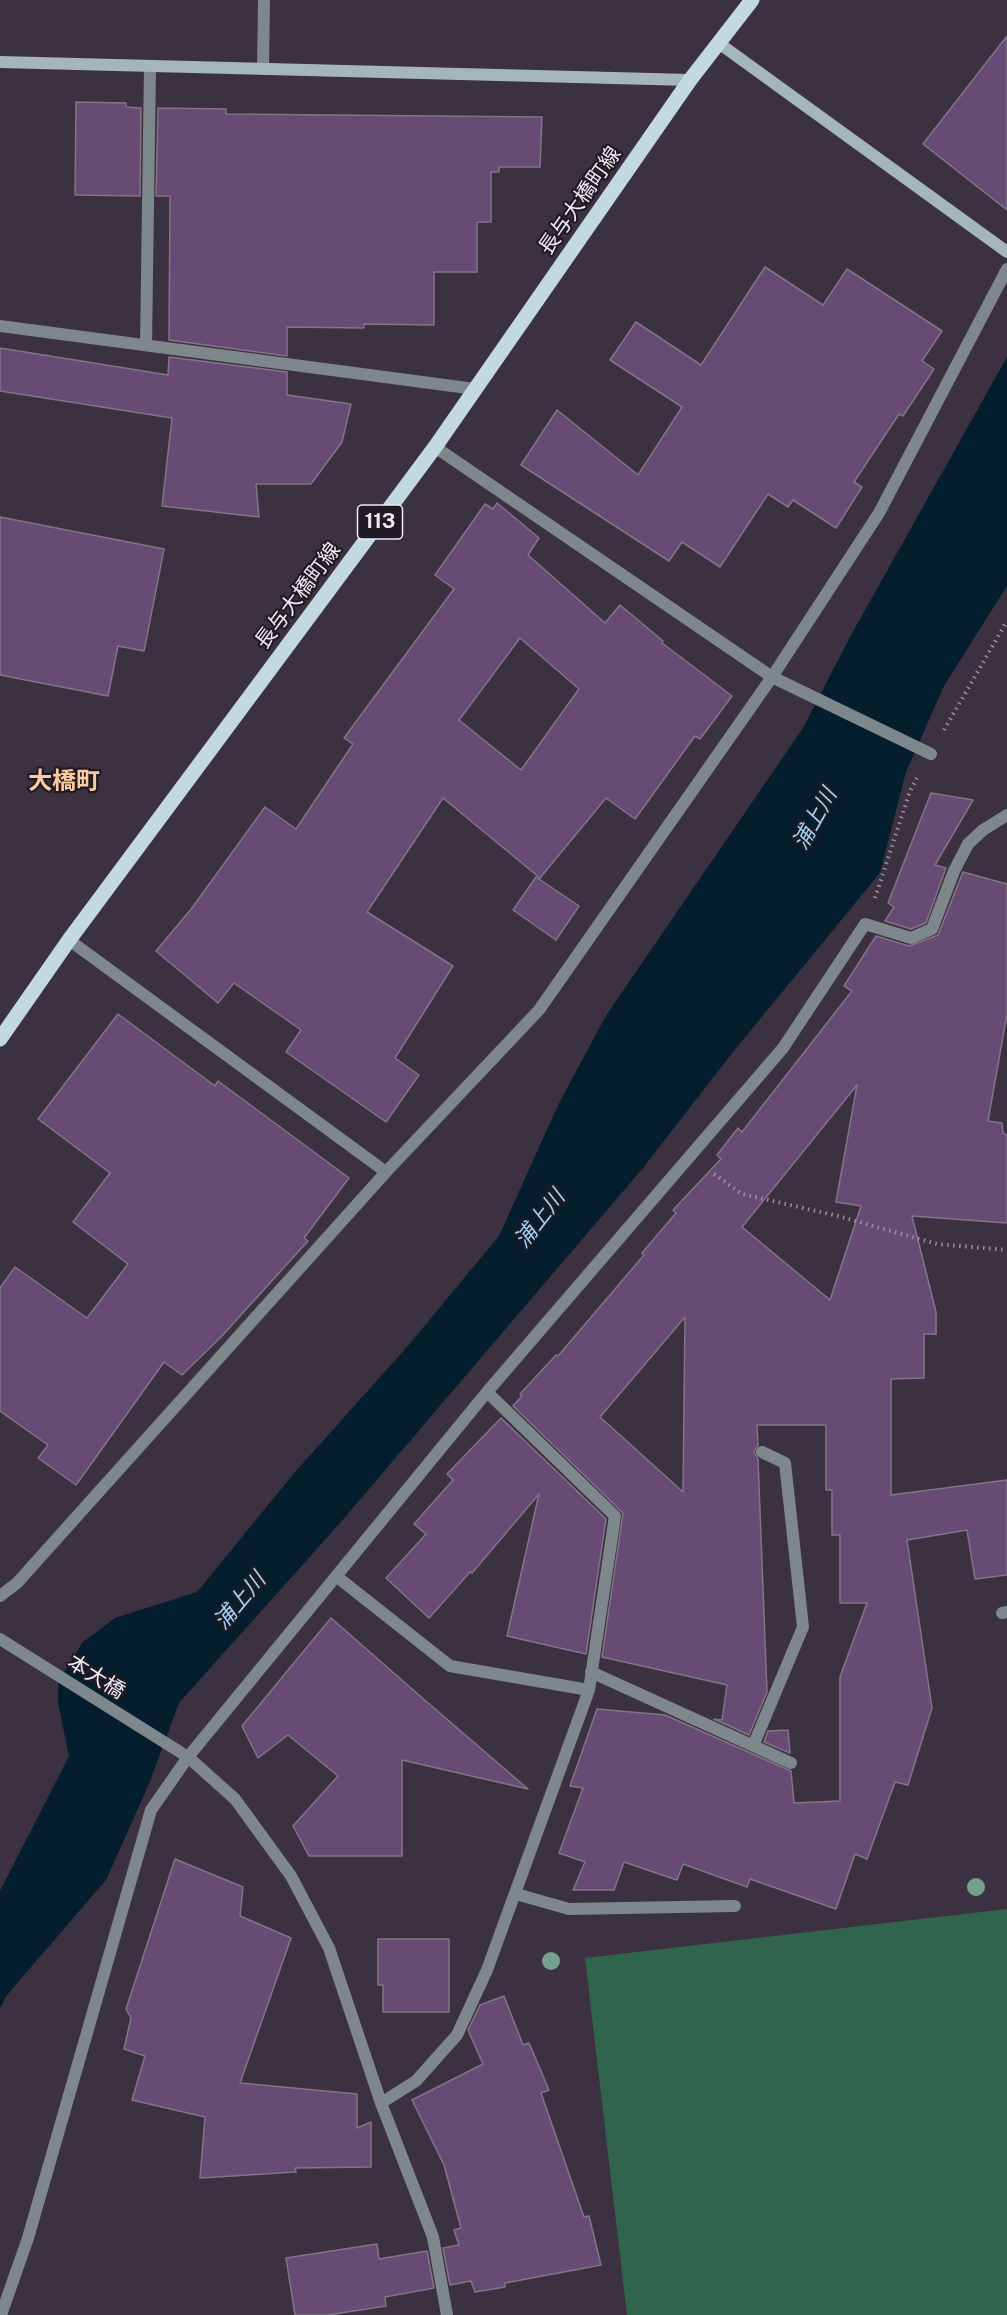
<!DOCTYPE html>
<html>
<head>
<meta charset="utf-8">
<style>
	body { margin:0 }
	canvas { display:block; background:#3c3141 }
</style>
</head>
<body>
<canvas width="1007" height="2315"></canvas>
<script>
const ctx = document.querySelector('canvas').getContext('2d');
ctx.lineJoin = 'round';
function fillPath(path, color) { ctx.fillStyle = color; ctx.fill(path, 'evenodd'); }
const shape = rows => new Path2D(rows.map(r => 'M' + r).join(''));
function strokePath(path, color, width, dash) { ctx.strokeStyle = color; ctx.lineWidth = width; ctx.lineCap = dash ? 'butt' : 'round'; ctx.setLineDash(dash || []); ctx.stroke(path); }
function write(font, color, halo, rows, align = 'center') {
  ctx.font = font + ' "Public Sans","Noto Sans JP",sans-serif'; ctx.lineWidth = 4.5; ctx.setLineDash([]); ctx.textBaseline = 'middle'; ctx.strokeStyle = halo; ctx.fillStyle = color; for (const [text, x, y, turn = 0] of rows) {
    ctx.save(); ctx.translate(x, y); ctx.rotate((+turn || 0) * Math.PI / 180); ctx.textAlign = isNaN(turn) ? turn : align; if (halo) ctx.strokeText(text, 0, 0); ctx.fillText(text, 0, 0); ctx.restore();
  }
}
fillPath(shape([
	[1007,1909,1007,2315,627,2315,585,1958]
]), '#31644c');
fillPath(shape([
	[1007,357,1007,586,944,686,906,772,880,873,733,1052,643,1168,340,1523,179,1703,149,1784,106,1880,7,1995,0,2008,0,1891,69,1756,58,1703,58,1681,83,1642,115,1618,197,1592,295,1472,407,1347,499,1236,559,1103,607,1014,803,728,851,635]
]), '#051e2e');
const building = shape([
	[1007,36,1007,210,923,144,1007,36],
	[76,102,126,103,126,107,141,108,140,196,75,195,76,102],
	[158,108,226,109,226,114,542,117,540,167,499,167,499,172,491,172,491,222,477,222,477,272,434,272,434,325,364,324,364,328,287,327,287,356,169,340,170,196,156,196,158,108],
	[765,267,823,305,847,269,942,331,922,361,934,369,903,416,899,414,854,482,862,487,836,528,793,500,788,507,768,494,720,567,682,542,669,561,521,465,557,410,638,475,682,407,610,360,636,322,701,365,765,267],
	[0,348,168,375,169,357,287,372,287,395,351,404,342,442,311,484,256,484,259,517,162,506,172,418,0,391,0,348],
	[497,503,539,538,528,555,605,623,620,605,663,641,662,643,732,696,700,739,695,736,635,819,606,798,540,878,443,798,367,912,453,966,395,1058,419,1075,386,1122,286,1052,301,1030,234,983,218,1003,156,951,192,908,265,807,296,829,353,744,344,738,454,589,435,575,485,504,493,509,497,503],
	[520,638,579,689,521,770,459,720,520,638],
	[0,517,164,549,144,651,118,646,108,696,0,675,0,517],
	[931,793,973,800,935,865,946,868,926,923,911,929,885,921,894,907,888,903,931,793],
	[963,872,1007,884,1007,1014,988,1121,1002,1123,1003,1133,1007,1135,1007,1223,912,1216,936,1312,936,1334,924,1334,924,1378,891,1379,891,1495,1007,1480,1007,1575,975,1579,967,1530,907,1540,932,1708,908,1785,895,1782,867,1859,855,1854,836,1909,750,1879,747,1887,683,1864,677,1880,624,1862,614,1890,573,1890,585,1862,559,1853,583,1788,570,1786,597,1709,665,1715,791,1771,794,1803,840,1801,840,1677,867,1603,840,1603,840,1535,832,1535,832,1490,826,1490,826,1425,757,1425,758,1445,754,1452,758,1459,767,1692,749,1735,714,1719,722,1720,727,1685,602,1657,623,1513,513,1406,522,1396,520,1394,556,1355,558,1356,644,1255,642,1253,676,1213,673,1210,721,1159,717,1155,738,1128,742,1132,852,991,844,986,876,936,909,946,938,935,963,872],
	[857,1085,836,1202,861,1206,830,1300,742,1227,857,1085],
	[685,1317,683,1492,600,1417,685,1317],
	[536,877,579,906,556,940,513,910,536,877],
	[118,1014,215,1086,218,1081,349,1178,304,1238,308,1241,221,1337,182,1375,164,1362,76,1485,38,1458,48,1445,0,1411,0,1288,15,1267,87,1318,128,1264,73,1222,110,1173,38,1119,118,1014],
	[501,1418,606,1519,586,1654,507,1636,539,1494,472,1573,470,1572,429,1618,386,1578,426,1534,414,1524,453,1480,447,1474,501,1418],
	[331,1618,420,1696,528,1789,402,1760,402,1856,309,1856,293,1826,338,1776,288,1735,258,1758,242,1726,331,1618],
	[788,1730,790,1753,764,1742,768,1731,788,1730],
	[175,1859,243,1887,240,1916,291,1938,240,2083,357,2094,357,2128,371,2122,371,2167,295,2168,296,2172,200,2178,205,2117,132,2100,145,2056,124,2049,131,2018,126,2009,175,1859],
	[378,1939,449,1939,449,2012,383,2012,383,1985,378,1985,378,1939],
	[504,1996,523,2045,529,2043,549,2090,541,2093,584,2217,589,2216,601,2265,505,2283,505,2287,475,2292,471,2281,450,2285,443,2248,459,2245,454,2230,461,2228,444,2165,412,2100,483,2064,468,2030,480,2005,504,1996],
	[377,2244,379,2259,427,2251,434,2288,385,2297,386,2306,328,2315,295,2315,286,2258,377,2244]
]);
fillPath(building, '#674b74');
strokePath(building, '#817587', 1.5);
strokePath(shape([
	[944,730,1007,621],
	[875,898,910,791,917,778],
	[714,1174,742,1194,838,1216,937,1244,1007,1250]
]), '#99909d', 4, [1.5, 4.5]);
strokePath(shape([
	[263,69,264,0],
	[0,326,475,389],
	[146,345,150,66],
	[435,447,772,677,931,754],
	[69,940,386,1172],
	[336,1576,450,1666,589,1690],
	[0,1596,17,1583,386,1172,539,1010,772,677,879,513,1007,269],
	[1002,1613,1007,1612],
	[0,1639,188,1757,235,1799,291,1876,329,1948,381,2103,433,2237,447,2315],
	[591,1672,791,1763],
	[753,1746,803,1627,785,1463,762,1452],
	[516,1894,569,1909,735,1906],
	[381,2103,416,2081,457,2035,487,1970,589,1690,615,1516,487,1392],
	[1,2315,28,2238,151,1810,188,1757,487,1392,783,1048,865,924,911,938,932,929,954,871,968,844,983,830,1007,815]
]), '#7d878c', 12);
strokePath(shape([
	[720,44,1007,252],
	[0,62,690,80]
]), '#a5b5bc', 12);
strokePath(shape([
	[0,1039,69,940,435,447,690,80,752,0]
]), '#c3d9e2', 15);
ctx.fillStyle = '#759f8f';
for (const [x, y] of [
	[976,1887],
	[551,1961]
]) { ctx.beginPath(); ctx.arc(x, y, 9, 0, 2 * Math.PI); ctx.fill(); }
for (const [x, y, w] of [
	[380,522,45]
]) { const box = new Path2D(); box.roundRect(x - w / 2, y - 17, w, 34, 4.5); ctx.fillStyle = '#201b22'; ctx.fill(box); strokePath(box, '#efe8f3', 1.5); }
write('bold 20px', '#efe8f3', null, [
	["113",380,522]
]);
write('21px', '#efe8f3', '#201b22', [
	["長与大橋町線",580,201,-55],
	["長与大橋町線",298,596,-53],
	["本大橋",96,1677,32]
]);
write('italic 22px', '#9bd5fe', '#201b22', [
	["浦上川",815,819,-61],
	["浦上川",540,1219,-52],
	["浦上川",240,1601,-50]
]);
write('bold 24px', '#fbca9f', '#201b22', [
	["大橋町",64,782]
]);
</script>
</body>
</html>
